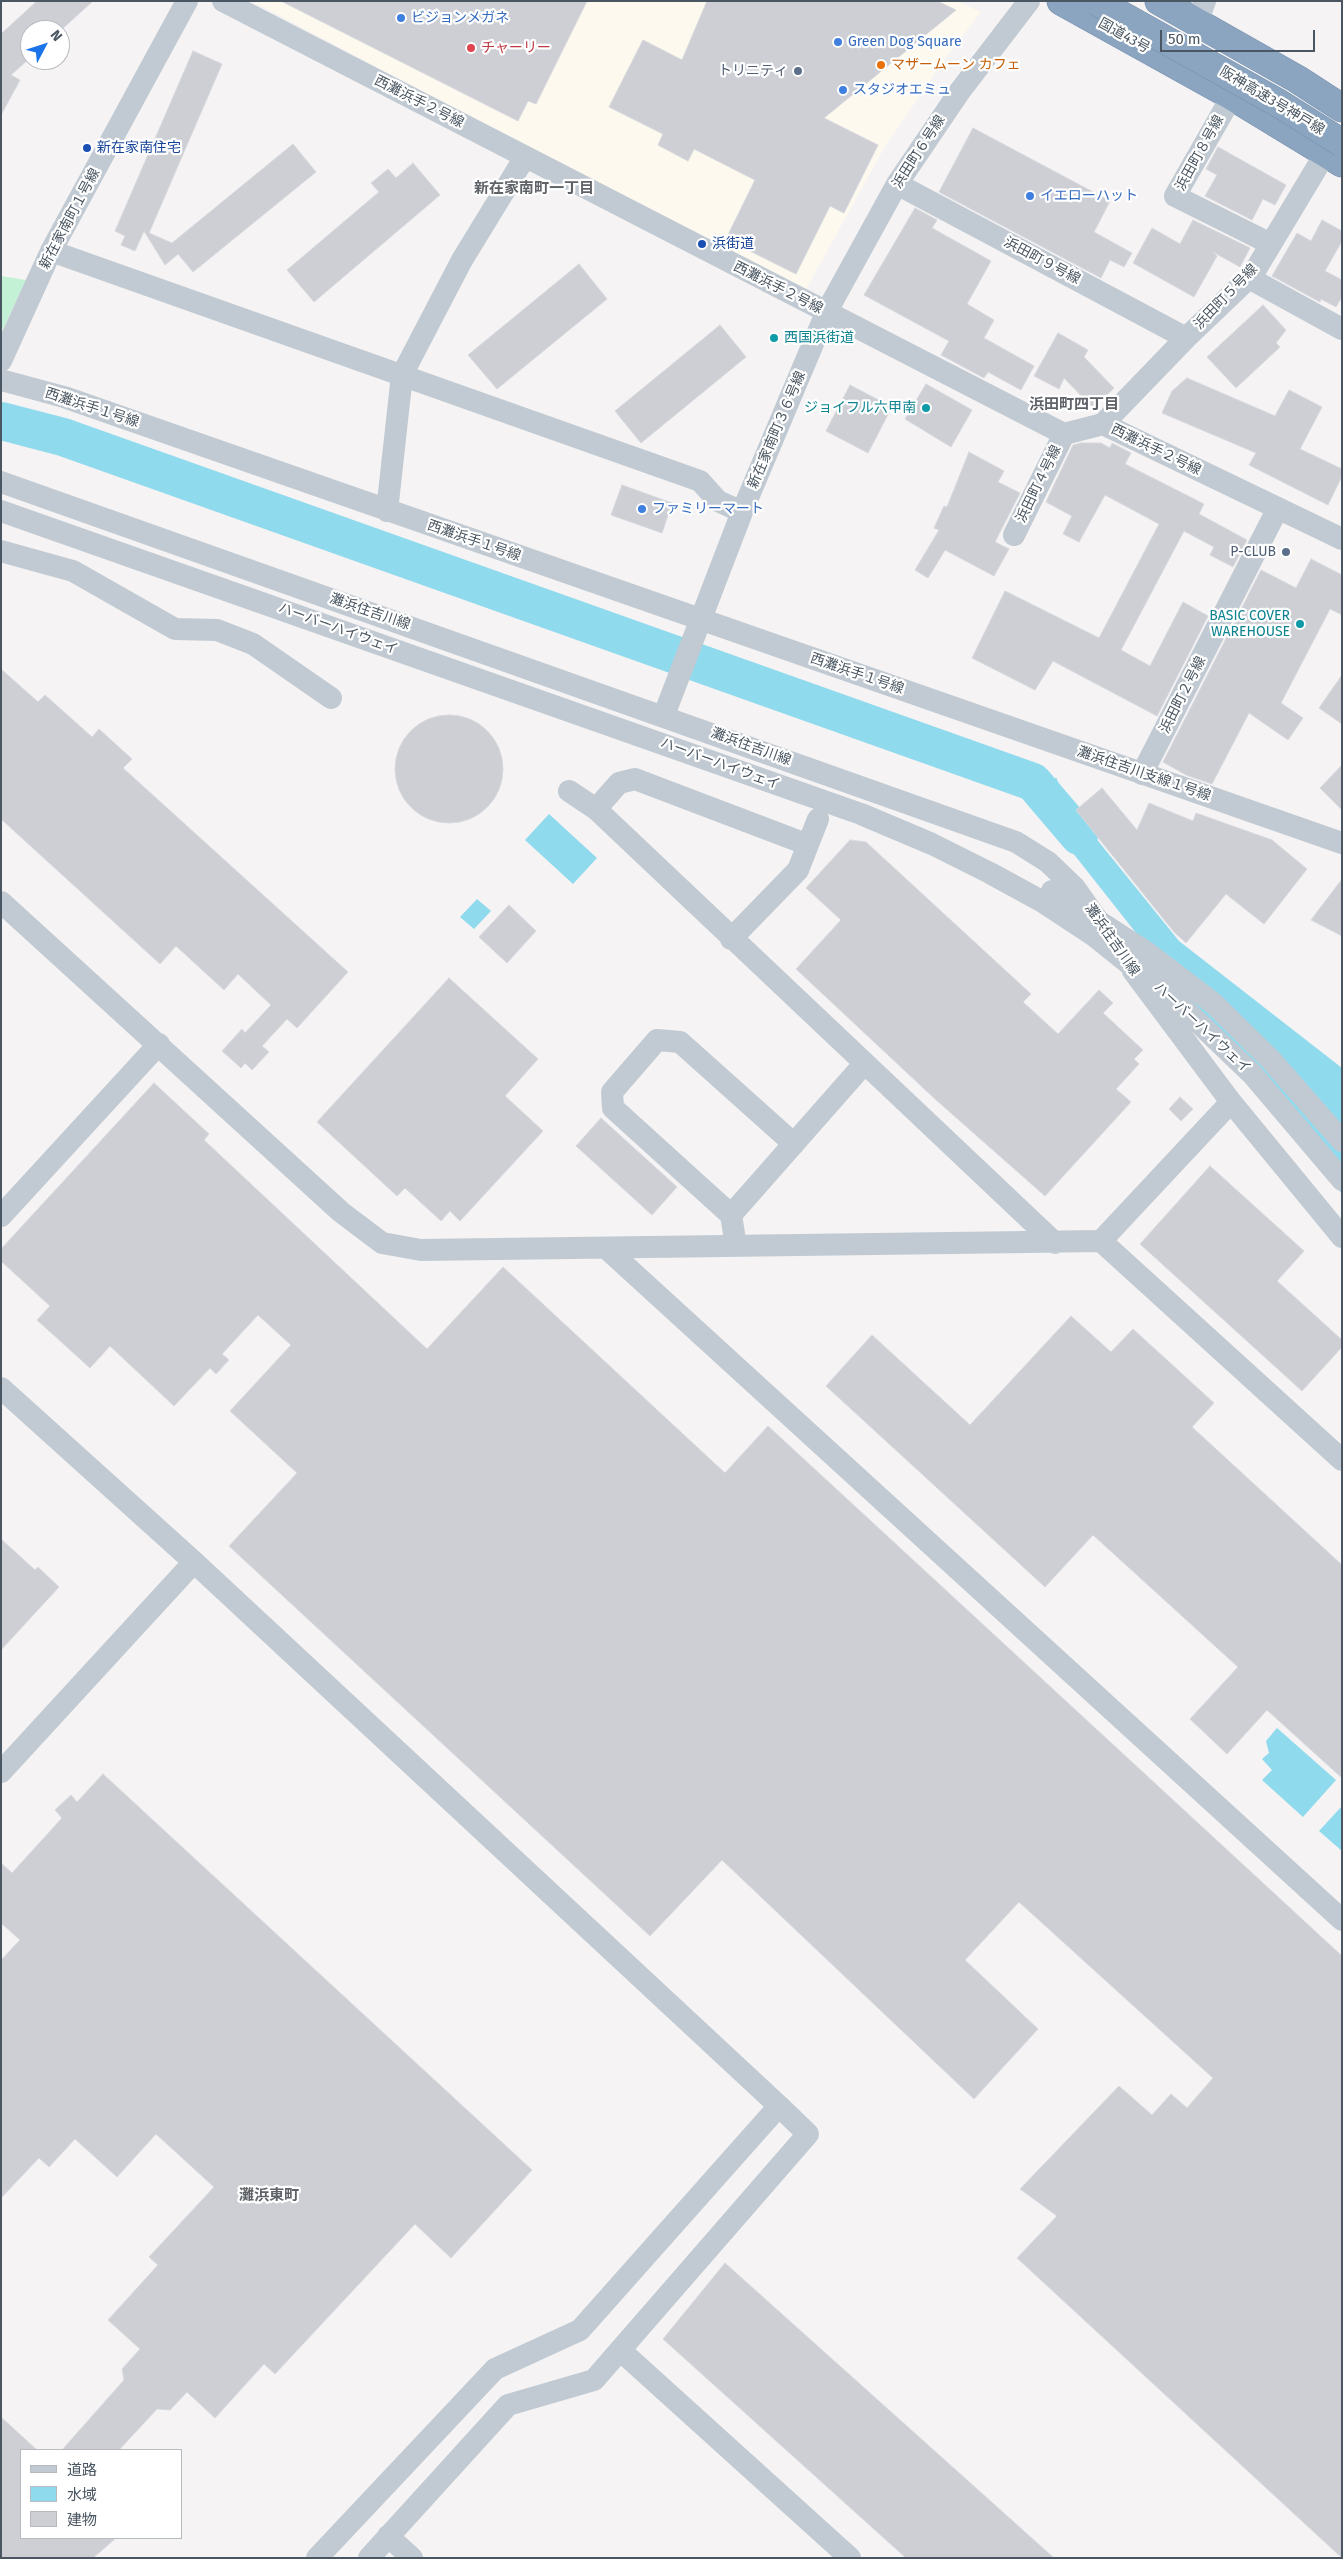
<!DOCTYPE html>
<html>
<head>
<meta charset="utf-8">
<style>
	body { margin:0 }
	#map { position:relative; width:1343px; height:2559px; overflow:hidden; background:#f5f3f3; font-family:"Fira Sans","Noto Sans JP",sans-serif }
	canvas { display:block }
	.frame { position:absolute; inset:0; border:2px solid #4a5661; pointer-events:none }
	.legend { position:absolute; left:20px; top:2449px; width:162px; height:90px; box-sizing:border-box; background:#fff; border:1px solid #b7bbc0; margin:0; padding:6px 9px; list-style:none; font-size:15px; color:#4a5661 }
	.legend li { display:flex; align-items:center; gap:10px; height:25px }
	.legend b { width:25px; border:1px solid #b7bbc0 }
	.north { position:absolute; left:20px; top:20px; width:50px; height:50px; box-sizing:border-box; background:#fff; border:1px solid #b7bbc0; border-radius:50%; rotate:50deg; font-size:14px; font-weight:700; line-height:20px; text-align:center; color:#4a5661 }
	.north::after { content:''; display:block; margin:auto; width:18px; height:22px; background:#1a73e8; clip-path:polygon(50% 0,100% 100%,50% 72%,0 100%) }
	.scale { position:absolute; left:1160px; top:30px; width:155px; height:22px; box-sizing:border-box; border:2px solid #4a5661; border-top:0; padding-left:6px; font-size:15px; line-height:18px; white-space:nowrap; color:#4a5661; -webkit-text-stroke:4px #fff; paint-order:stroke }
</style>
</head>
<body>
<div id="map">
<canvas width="1343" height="2559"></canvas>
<div class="frame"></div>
<ul class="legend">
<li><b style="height:6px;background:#c1cad2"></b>道路</li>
<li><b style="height:14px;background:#90daee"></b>水域</li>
<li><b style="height:14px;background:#cdcfd5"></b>建物</li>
</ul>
<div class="north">N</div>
<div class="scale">50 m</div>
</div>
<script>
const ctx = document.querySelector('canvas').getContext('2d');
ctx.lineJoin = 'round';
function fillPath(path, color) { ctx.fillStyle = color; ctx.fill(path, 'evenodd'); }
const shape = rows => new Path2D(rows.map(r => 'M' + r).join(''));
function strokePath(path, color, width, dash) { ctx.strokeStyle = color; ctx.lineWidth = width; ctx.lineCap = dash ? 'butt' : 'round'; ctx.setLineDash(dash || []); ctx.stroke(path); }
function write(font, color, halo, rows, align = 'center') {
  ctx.font = font + ' "Fira Sans","Noto Sans JP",sans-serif'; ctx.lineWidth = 4.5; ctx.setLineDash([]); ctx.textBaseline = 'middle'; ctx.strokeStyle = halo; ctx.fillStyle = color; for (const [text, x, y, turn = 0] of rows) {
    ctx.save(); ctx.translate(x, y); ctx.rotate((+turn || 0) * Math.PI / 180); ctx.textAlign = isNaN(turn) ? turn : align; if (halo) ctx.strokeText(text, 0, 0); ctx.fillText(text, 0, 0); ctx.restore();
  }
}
fillPath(shape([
	[252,1,957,1,981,12,946,57,883,150,804,293]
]), '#fdf9ef');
fillPath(shape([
	[1,276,26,280,1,333]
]), '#c3f1d5');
fillPath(shape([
	[1056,777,1065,800,1179,941,1342,1068,1342,1194,1039,810],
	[549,814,597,858,573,884,525,840],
	[477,899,491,911,474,929,460,917],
	[1277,1728,1336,1780,1303,1817,1262,1780,1272,1770,1262,1759,1269,1753,1266,1741],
	[1342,1806,1342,1851,1319,1831]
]), '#90daee');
strokePath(shape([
	[1,421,63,437,1033,782,1079,836]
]), '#90daee', 38);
const building = shape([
	[37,1,93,1,60,31,30,30,30,58,11,75,20,80,1,115,1,34,37,1],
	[281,1,587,1,536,104,528,101,518,121,281,1],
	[707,1,937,1,956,10,824,118,878,145,844,213,830,206,796,274,726,239,755,180,694,149,688,161,658,145,663,134,609,107,643,40,682,60,707,1],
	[193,51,222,64,149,233,172,243,293,144,316,172,193,272,178,254,165,265,144,231,135,251,121,245,125,236,115,231,193,51],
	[973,128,1110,201,1094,232,1132,253,1124,267,1110,260,1101,278,939,192,973,128],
	[1218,147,1286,185,1275,205,1263,199,1252,220,1205,196,1217,175,1206,169,1218,147],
	[413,163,440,195,314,302,287,270,379,192,371,183,388,169,396,178,413,163],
	[915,208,937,220,932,228,991,261,967,304,994,320,984,338,1034,366,1021,390,988,372,984,378,941,355,949,341,864,295,915,208],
	[1193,220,1250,248,1240,267,1213,252,1217,256,1194,297,1133,263,1152,228,1180,244,1193,220],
	[1322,220,1342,231,1342,241,1325,271,1342,280,1342,297,1336,307,1321,299,1320,302,1272,276,1297,233,1311,241,1322,220],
	[579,264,607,299,497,389,468,355,579,264],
	[1263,305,1286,330,1276,343,1280,347,1236,388,1207,357,1263,305],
	[720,325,746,357,641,443,615,411,720,325],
	[1058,333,1088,350,1084,357,1114,388,1093,408,1064,378,1059,389,1034,376,1058,333],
	[1187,378,1275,416,1289,390,1322,407,1300,449,1342,469,1342,476,1328,505,1249,465,1256,453,1162,413,1172,391,1187,378],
	[926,384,972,410,951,447,905,419,926,384],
	[850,385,892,407,868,453,826,431,850,385],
	[1081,443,1101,443,1110,448,1112,443,1131,453,1125,464,1204,504,1199,514,1247,540,1233,567,1210,555,1214,547,1184,531,1121,650,1150,666,1183,602,1208,616,1157,716,1053,661,1035,690,972,658,1005,591,1099,638,1159,524,1105,495,1079,542,1063,534,1072,516,1046,502,1073,445,1081,443],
	[969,452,1004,471,998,482,1020,493,995,542,1009,549,994,576,945,550,928,578,915,570,939,530,934,528,944,506,947,507,969,452],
	[622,485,672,503,662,533,611,515,622,485],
	[1311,559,1342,575,1342,615,1330,609,1281,703,1303,718,1288,740,1249,713,1212,784,1186,775,1163,762,1261,570,1296,588,1311,559],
	[1,669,38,702,45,695,92,737,99,729,132,759,123,768,348,972,297,1028,287,1019,262,1046,269,1052,252,1070,245,1063,241,1068,222,1051,242,1029,245,1033,271,1005,238,974,224,990,176,946,160,964,1,819,1,669],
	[1342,675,1342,724,1319,708,1342,675],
	'395 769a54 54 0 1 1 108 0a54 54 0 1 1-108 0Z',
	[1342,765,1342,810,1320,788,1342,765],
	[1102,788,1137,830,1149,803,1193,821,1196,813,1272,840,1307,869,1264,924,1226,894,1186,943,1174,932,1076,810,1102,788],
	[850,840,866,842,1031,994,1023,1002,1058,1034,1099,990,1113,1003,1103,1013,1143,1050,1134,1059,1139,1064,1116,1089,1131,1102,1045,1196,935,1099,796,969,841,920,806,888,850,840],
	[1342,879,1342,936,1311,920,1342,879],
	[509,905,536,931,507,963,479,937,509,905],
	[449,978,538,1059,505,1096,543,1131,460,1221,450,1211,441,1221,405,1188,397,1196,317,1122,449,978],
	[154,1083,209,1134,204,1140,427,1349,503,1267,725,1473,768,1426,1342,1956,1342,2558,1017,2258,1057,2216,1020,2189,1119,2086,1152,2115,1171,2094,1187,2108,1213,2078,1019,1902,965,1960,1038,2029,974,2099,722,1860,650,1936,229,1546,297,1473,230,1411,291,1345,258,1315,222,1354,229,1360,216,1374,210,1368,174,1406,110,1346,90,1368,37,1320,50,1306,1,1261,1,1249,154,1083],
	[1180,1097,1193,1109,1181,1121,1169,1109,1180,1097],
	[601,1118,677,1187,652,1215,576,1146,601,1118],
	[1210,1166,1304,1251,1277,1281,1342,1340,1342,1347,1302,1391,1140,1244,1210,1166],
	[1071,1316,1111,1352,1133,1329,1214,1403,1192,1427,1342,1565,1342,1778,1267,1710,1227,1754,1190,1719,1238,1667,1093,1535,1045,1587,826,1386,872,1335,970,1425,1071,1316],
	[1,1539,35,1570,38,1567,59,1587,1,1650,1,1539],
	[103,1774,532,2170,451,2258,415,2224,275,2374,264,2364,215,2418,187,2392,170,2410,157,2409,119,2450,62,2450,124,2380,122,2369,140,2349,108,2320,158,2265,149,2257,214,2187,156,2134,117,2177,75,2139,49,2167,39,2158,1,2198,1,1960,20,1940,1,1923,1,1863,12,1873,62,1818,55,1810,71,1795,77,1802,103,1774],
	[725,2263,1054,2558,906,2558,663,2339,725,2263],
	[1,2417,37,2450,21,2450,21,2538,116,2538,93,2558,1,2558,1,2417]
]);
fillPath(building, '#cdcfd5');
strokePath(building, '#d7d9de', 1);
const highway = shape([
	[1061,1,1232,96,1342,163],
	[1159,1,1297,79,1342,108]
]);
strokePath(highway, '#7690ad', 29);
strokePath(shape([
	[223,1,1064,434,1103,424,1342,539],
	[1202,9,1205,1],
	[1232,96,1175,196,1271,244],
	[897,184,1186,338],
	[51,251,700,481,718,501,742,512],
	[1249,278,1342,329],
	[1,361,51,251,187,1],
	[1,380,64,397,1342,843],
	[1103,424,1186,338,1253,274,1334,139],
	[1,482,1016,842,1048,862,1075,888,1099,922],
	[387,511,402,375,462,260,525,157],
	[1014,535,1064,434],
	[1,551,73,571,175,629,217,630,253,644,331,698],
	[664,715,742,512,826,313,897,184,960,91,1029,1],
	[1142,774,1278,508],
	[569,791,596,809,1055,1243],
	[596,809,619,783,635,779,806,844],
	[1,902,341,1212,382,1243,421,1250,1101,1241,1231,1102],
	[731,939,798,870,818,819],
	[1133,971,1231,1102,1342,1237],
	[731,1215,864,1064],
	[1,1216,159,1044],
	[1101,1241,1342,1460],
	[736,1246,731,1215,613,1108,612,1092,657,1040,680,1042,794,1144],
	[606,1248,1342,1920],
	[1,1388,194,1562,779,2106,580,2330,495,2369,317,2558],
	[1,1772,194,1562],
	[620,2350,850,2558],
	[388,2536,412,2558],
	[369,2558,508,2405,594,2380,808,2134,779,2106]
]), '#c1cad2', 22);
strokePath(highway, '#8ba5c1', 28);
const highwayBridge = shape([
	[1096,1,1280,104,1342,143]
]);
strokePath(highwayBridge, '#7690ad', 29, []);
strokePath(shape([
	[1,511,861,814,932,844,990,873,1043,902,1093,935,1179,1004,1252,1074,1342,1180],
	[1052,891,1146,952,1213,1003,1271,1060,1342,1141]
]), '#c1cad2', 22);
strokePath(highwayBridge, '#8ba5c1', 28);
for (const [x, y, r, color] of [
	[401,18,5,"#3f7fe0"],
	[838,42,5,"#3f7fe0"],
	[471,48,5,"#e0444e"],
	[881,65,5,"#e8710a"],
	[798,71,5,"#5c6f8a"],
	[843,90,5,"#3f7fe0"],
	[87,148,5,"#1a4fb4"],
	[1030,196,5,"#3f7fe0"],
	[702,244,5,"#1a4fb4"],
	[774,338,5,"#0f9aa8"],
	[926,408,5,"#0f9aa8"],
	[642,509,5,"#3f7fe0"],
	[1286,552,5,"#5c6f8a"],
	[1300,624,5,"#0f9aa8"]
]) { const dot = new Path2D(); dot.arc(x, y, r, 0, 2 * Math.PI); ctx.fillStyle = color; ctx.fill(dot); strokePath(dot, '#fff', 2); }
write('14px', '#366cbe', '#fff', [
	["ビジョンメガネ",411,18],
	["Green Dog Square",848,42],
	["スタジオエミュ",853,90],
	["イエローハット",1040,196],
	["ファミリーマート",652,509]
], 'left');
write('14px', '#4a5661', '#fff', [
	["国道43号",1124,36,29],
	["阪神高速3号神戸線",1272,101,31],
	["西灘浜手２号線",419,102,27],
	["浜田町６号線",919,152,-57],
	["浜田町８号線",1200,153,-61],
	["新在家南町１号線",70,219,-62],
	["浜田町９号線",1042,261,28],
	["西灘浜手２号線",778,288,27],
	["浜田町５号線",1226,297,-46],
	["西灘浜手１号線",92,408,18],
	["新在家南町３６号線",777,430,-67],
	["西灘浜手２号線",1156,450,26],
	["浜田町４号線",1039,484,-64],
	["西灘浜手１号線",474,541,19],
	["灘浜住吉川線",370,612,19],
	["ハーバーハイウェイ",338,629,20],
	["西灘浜手１号線",857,674,19],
	["浜田町２号線",1183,695,-63],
	["灘浜住吉川線",751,747,20],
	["ハーバーハイウェイ",720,764,20],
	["灘浜住吉川支線１号線",1144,774,19],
	["灘浜住吉川線",1112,940,55],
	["ハーバーハイウェイ",1202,1028,43]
]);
write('14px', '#be3a42', '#fff', [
	["チャーリー",481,48]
], 'left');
write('14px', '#c56008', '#fff', [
	["マザームーン カフェ",891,65]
], 'left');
write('14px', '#4e5e75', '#fff', [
	["トリニティ",788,71],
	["P-CLUB",1276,552]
], 'right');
write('14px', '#164399', '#fff', [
	["新在家南住宅",97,148],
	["浜街道",712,244]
], 'left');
write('14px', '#0d838f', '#fff', [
	["西国浜街道",784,338,"left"],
	["ジョイフル六甲南",916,408],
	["BASIC COVER",1290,616],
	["WAREHOUSE",1290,632]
], 'right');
write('bold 15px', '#5f6368', '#fff', [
	["新在家南町一丁目",534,189],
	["浜田町四丁目",1074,405],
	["灘浜東町",269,2196]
]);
</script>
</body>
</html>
